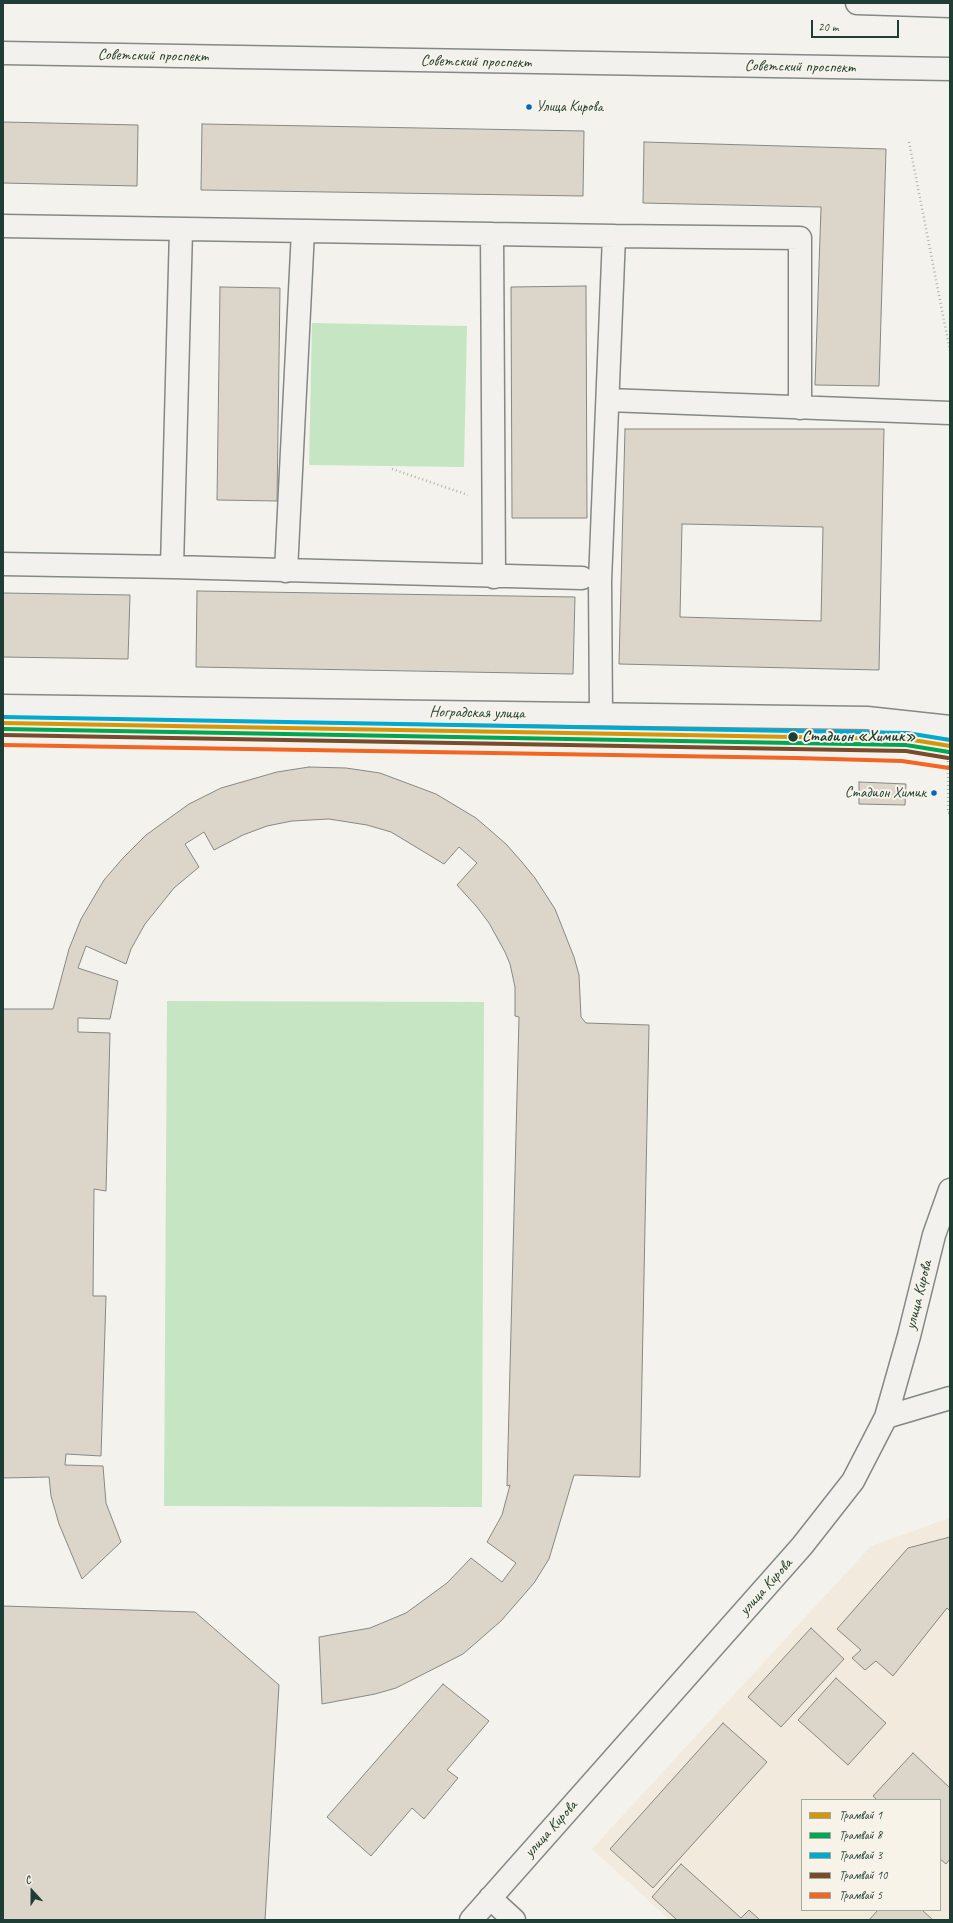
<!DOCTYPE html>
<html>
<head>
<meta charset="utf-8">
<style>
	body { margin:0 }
	#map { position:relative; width:953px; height:1923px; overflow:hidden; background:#f4f2ec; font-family:Caveat,sans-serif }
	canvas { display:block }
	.frame { position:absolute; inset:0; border:4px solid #1f3d34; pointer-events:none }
	.legend { position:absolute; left:801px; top:1799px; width:140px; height:112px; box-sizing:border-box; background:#f7f3e8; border:1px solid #a1aaa0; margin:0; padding:5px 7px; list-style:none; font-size:12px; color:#1f3d34 }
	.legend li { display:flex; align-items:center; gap:8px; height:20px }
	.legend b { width:20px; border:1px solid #a1aaa0 }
	.north { position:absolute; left:12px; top:1871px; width:40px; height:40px; -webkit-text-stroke:3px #f7f3e8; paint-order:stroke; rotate:339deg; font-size:11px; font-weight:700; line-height:16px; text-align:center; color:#1f3d34 }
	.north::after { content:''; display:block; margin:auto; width:14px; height:18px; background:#1f3d34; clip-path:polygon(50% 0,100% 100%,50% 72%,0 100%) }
	.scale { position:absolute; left:811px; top:20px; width:88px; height:18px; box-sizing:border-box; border:2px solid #1f3d34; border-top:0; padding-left:5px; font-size:12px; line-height:14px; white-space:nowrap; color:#1f3d34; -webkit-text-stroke:3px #f7f3e8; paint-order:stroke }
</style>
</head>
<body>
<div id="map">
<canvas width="953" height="1923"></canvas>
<div class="frame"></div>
<ul class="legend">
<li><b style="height:5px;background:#d79608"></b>Трамвай 1</li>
<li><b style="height:5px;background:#00a651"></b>Трамвай 8</li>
<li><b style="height:5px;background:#00a9ce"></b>Трамвай 3</li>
<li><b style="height:5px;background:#7a4b2a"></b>Трамвай 10</li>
<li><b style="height:5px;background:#f26522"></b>Трамвай 5</li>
</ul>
<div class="north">С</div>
<div class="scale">20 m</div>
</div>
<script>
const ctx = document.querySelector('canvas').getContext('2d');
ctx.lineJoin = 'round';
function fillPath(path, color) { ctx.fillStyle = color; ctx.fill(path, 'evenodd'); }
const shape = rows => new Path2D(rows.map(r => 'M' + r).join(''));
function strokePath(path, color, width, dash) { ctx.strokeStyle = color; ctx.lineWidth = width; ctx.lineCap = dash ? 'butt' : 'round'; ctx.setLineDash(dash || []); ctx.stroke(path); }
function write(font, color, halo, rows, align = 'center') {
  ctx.font = font + ' Caveat,sans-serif'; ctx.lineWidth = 4; ctx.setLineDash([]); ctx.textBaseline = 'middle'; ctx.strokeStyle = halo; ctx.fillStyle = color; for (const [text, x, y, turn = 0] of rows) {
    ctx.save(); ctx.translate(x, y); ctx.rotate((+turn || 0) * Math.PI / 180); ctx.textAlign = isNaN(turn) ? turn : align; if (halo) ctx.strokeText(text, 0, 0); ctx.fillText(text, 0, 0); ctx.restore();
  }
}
fillPath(shape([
	[950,1518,950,1920,670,1920,592,1849,871,1546],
	[802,1800,940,1800,940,1910,802,1910]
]), '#f2eadc');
fillPath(shape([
	[312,323,467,326,464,467,309,465],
	[167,1001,484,1002,482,1507,164,1506]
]), '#c6e5c3');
const building = shape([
	[3,122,138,125,137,186,3,183,3,122],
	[202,124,584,131,583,196,201,190,202,124],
	[644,142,886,149,879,386,815,385,821,207,643,203,644,142],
	[586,286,587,518,512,518,511,287,586,286],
	[220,287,280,288,277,501,217,500,220,287],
	[625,429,884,429,879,670,619,664,625,429],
	[682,524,823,527,821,621,680,617,682,524],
	[197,591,575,597,573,674,196,667,197,591],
	[3,593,130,595,128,659,3,657,3,593],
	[309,767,346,768,380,773,436,794,476,818,506,844,521,861,535,878,555,909,574,957,579,975,581,1017,586,1023,649,1025,640,1477,574,1475,549,1559,534,1583,501,1621,463,1654,396,1688,375,1694,322,1704,319,1637,370,1628,406,1613,447,1583,471,1558,502,1582,516,1563,487,1542,502,1515,510,1485,507,1486,519,1017,515,1016,515,987,510,964,505,952,489,923,477,907,457,885,477,863,459,847,444,864,391,832,367,825,329,819,292,821,267,826,243,835,214,850,204,832,185,844,199,867,174,888,145,924,131,949,126,964,86,946,78,968,118,981,110,1019,78,1018,78,1032,110,1033,106,1191,94,1189,93,1296,106,1296,101,1456,66,1454,65,1465,103,1466,106,1503,121,1542,82,1579,59,1524,51,1496,49,1477,3,1478,3,1009,53,1009,69,949,81,919,104,880,123,858,146,835,189,804,221,788,277,772,309,767],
	[859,782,906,784,905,805,859,804,859,782],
	[950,1537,950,1611,947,1608,893,1676,876,1661,865,1670,852,1658,861,1650,837,1629,908,1548,950,1537],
	[3,1606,195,1612,279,1685,265,1920,3,1920,3,1606],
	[811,1628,844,1659,781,1727,748,1697,811,1628],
	[836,1678,886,1723,848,1765,798,1720,836,1678],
	[443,1684,489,1721,447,1770,458,1778,424,1819,412,1808,371,1856,327,1817,443,1684],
	[723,1723,767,1762,653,1888,610,1849,723,1723],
	[913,1753,950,1788,950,1859,946,1864,940,1859,940,1800,877,1800,873,1796,913,1753],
	[681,1864,741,1918,749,1910,760,1920,677,1920,652,1897,681,1864],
	[878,1910,922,1910,933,1920,869,1920,878,1910]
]);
fillPath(building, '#dcd5c9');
strokePath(building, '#848985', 1);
const minor = shape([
	[3,226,614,236,600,581,601,714],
	[492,234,494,577],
	[614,236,800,238,800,408],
	[608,400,950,413],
	[3,564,172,567,582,578],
	[172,567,181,230],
	[286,571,303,231],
	[3,706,867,718,950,727],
	[886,1417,950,1398],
	[490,1898,514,1920],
	[471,1920,802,1546,853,1481,886,1417,909,1336,934,1235,950,1190]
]);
const major = shape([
	[857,3,950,6],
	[3,53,950,69]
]);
strokePath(minor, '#848985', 25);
strokePath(major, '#848985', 25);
strokePath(shape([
	[909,142,950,351],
	[392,469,468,495],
	[948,753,948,813,950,813]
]), '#b0b2ae', 2.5, [1, 3]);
strokePath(minor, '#f2f1ed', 22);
strokePath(major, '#f2f1ed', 22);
strokePath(shape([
	[3,723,907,739,950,746]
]), '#d79608', 4);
strokePath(shape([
	[3,729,906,745,949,752]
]), '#00a651', 4);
strokePath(shape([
	[3,717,907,733,950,740]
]), '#00a9ce', 4);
strokePath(shape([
	[3,735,906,751,948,758]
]), '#7a4b2a', 4);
strokePath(shape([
	[3,745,796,758,902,761,949,768]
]), '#f26522', 4);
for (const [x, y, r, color] of [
	[529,107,3.5,"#0065bd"],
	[793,737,5.5,"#1f3d34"],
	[934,793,3.5,"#0065bd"]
]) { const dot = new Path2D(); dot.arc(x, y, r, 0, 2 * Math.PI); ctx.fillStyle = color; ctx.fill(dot); strokePath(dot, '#f7f3e8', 1.5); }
write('15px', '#1f3d34', '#f7f3e8', [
	["Улица Кирова",536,107],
	["Стадион Химик",926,793,"right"]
], 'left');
write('16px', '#1f3d34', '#f7f3e8', [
	["Советский проспект",153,56,1],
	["Советский проспект",476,62,1],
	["Советский проспект",800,67,1],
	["Ноградская улица",477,713,1],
	["улица Кирова",919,1295,-76],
	["улица Кирова",766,1587,-48],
	["улица Кирова",551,1829,-48]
]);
write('bold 16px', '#1f3d34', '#f7f3e8', [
	["Стадион «Химик»",802,737]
], 'left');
</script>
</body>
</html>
